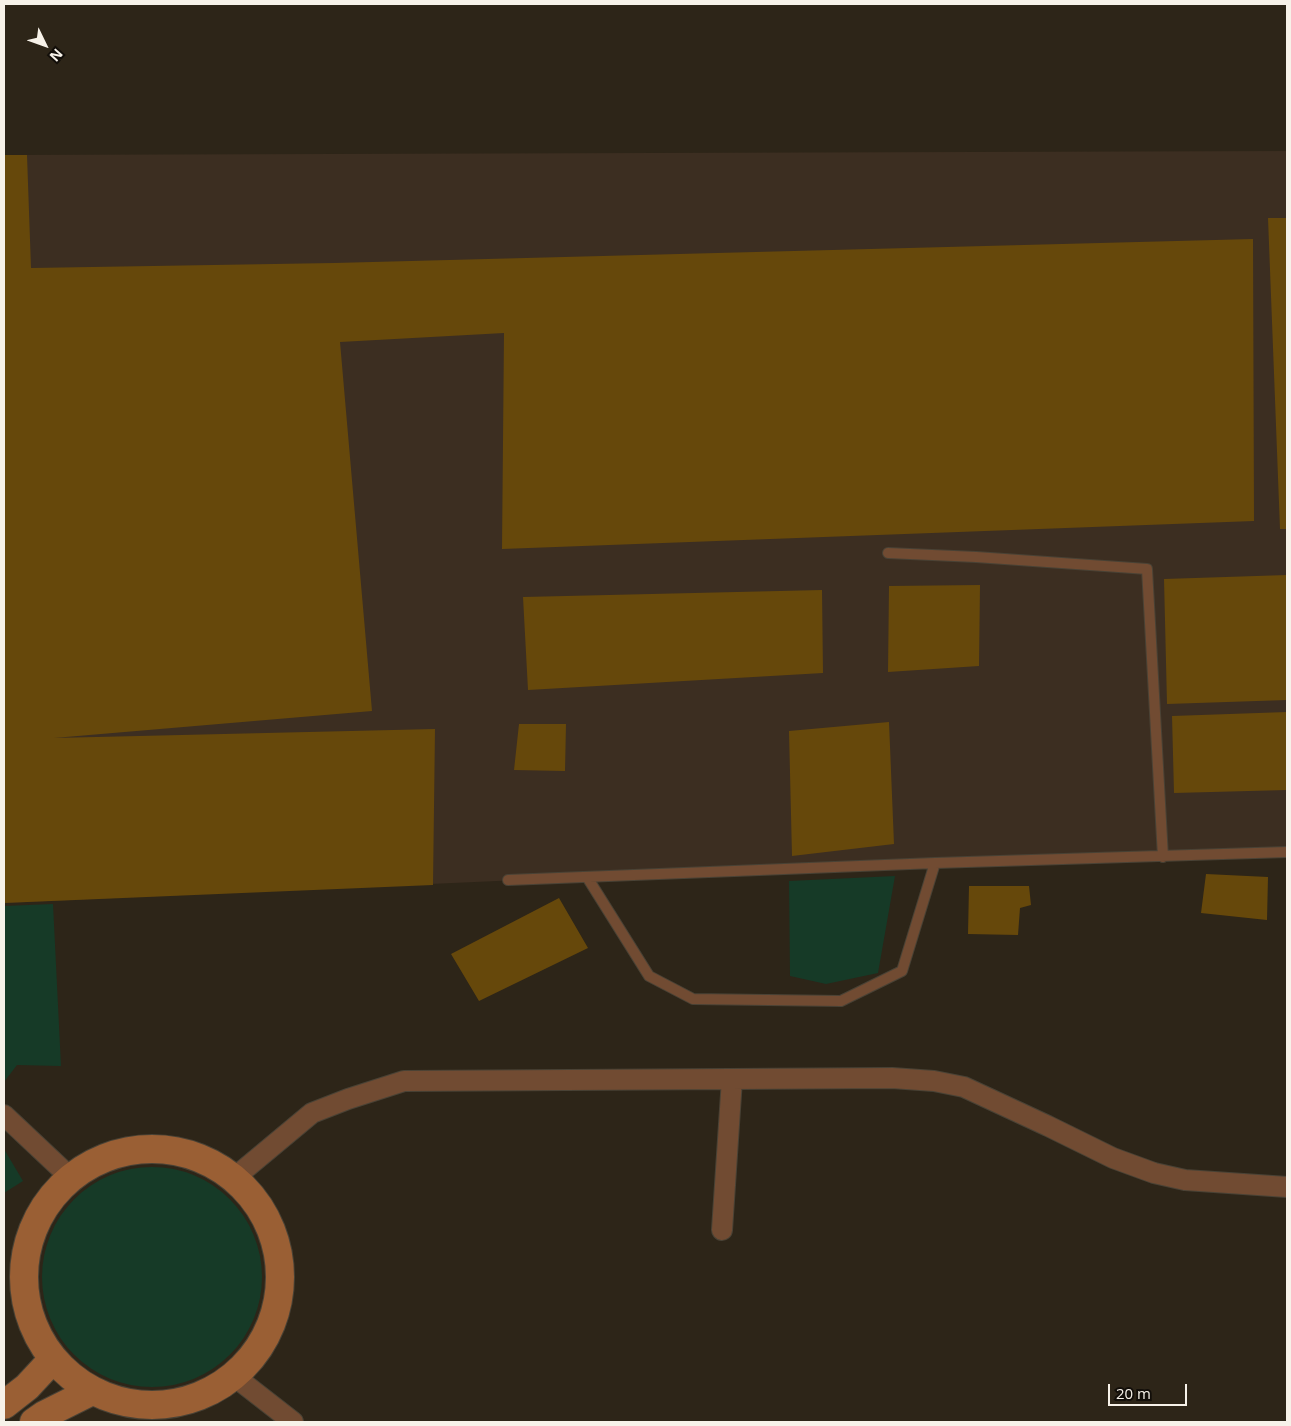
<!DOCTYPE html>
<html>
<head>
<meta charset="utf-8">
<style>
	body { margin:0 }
	#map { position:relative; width:1291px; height:1426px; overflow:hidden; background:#2d2518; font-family:"Open Sans",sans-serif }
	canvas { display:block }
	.frame { position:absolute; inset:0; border:5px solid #f7f2e9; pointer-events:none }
	.north { position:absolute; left:20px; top:20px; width:50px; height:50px; -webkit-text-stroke:4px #120e09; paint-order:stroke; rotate:132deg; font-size:14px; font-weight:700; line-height:20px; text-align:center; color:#f7f2e9 }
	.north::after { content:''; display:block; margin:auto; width:18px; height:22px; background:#f7f2e9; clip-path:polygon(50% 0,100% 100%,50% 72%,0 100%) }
	.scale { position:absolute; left:1108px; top:1384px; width:79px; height:22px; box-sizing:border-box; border:2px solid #f7f2e9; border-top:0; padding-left:6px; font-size:15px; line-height:18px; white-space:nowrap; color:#f7f2e9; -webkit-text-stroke:4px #120e09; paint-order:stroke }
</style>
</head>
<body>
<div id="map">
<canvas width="1291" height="1426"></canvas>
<div class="frame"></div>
<div class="north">N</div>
<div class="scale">20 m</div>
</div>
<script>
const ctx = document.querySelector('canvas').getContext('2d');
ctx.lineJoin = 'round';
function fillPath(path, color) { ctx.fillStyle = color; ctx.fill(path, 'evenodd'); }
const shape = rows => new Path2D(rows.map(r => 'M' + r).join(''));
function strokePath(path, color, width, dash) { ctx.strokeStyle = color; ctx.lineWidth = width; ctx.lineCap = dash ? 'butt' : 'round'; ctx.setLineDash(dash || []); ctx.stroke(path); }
fillPath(shape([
	[1287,151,1287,848,587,877,4,903,4,155]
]), '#3c2e21');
fillPath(shape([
	[895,876,878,973,826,984,790,976,789,881],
	[53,904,61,1066,17,1065,4,1082,4,906],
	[4,1149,23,1181,4,1193],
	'42 1277a110 110 0 1 1 220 0a110 110 0 1 1-220 0Z'
]), '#163a27');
fillPath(shape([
	[4,155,27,155,31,268,334,263,1253,239,1254,521,502,549,504,333,340,342,372,711,54,738,435,729,433,885,4,903],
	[1268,218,1287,218,1287,529,1280,529],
	[1287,575,1287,700,1167,704,1164,579],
	[980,585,979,666,888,672,889,586],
	[822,590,823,673,528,690,523,597],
	[1287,712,1287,790,1174,793,1172,716],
	[889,722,894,844,792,856,789,731],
	[519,724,566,724,565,771,514,770],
	[1206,874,1268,877,1267,920,1201,913],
	[969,886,1029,886,1031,905,1020,908,1018,935,968,934],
	[559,898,588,948,479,1001,451,954]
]), '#66480b');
const lane = shape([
	[888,553,976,557,1147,569,1163,857],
	[587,877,649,976,693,999,841,1001,902,971,935,863],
	[508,880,935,863,1287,852]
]);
const street = shape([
	[4,1115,71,1178],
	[234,1178,312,1113,348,1099,404,1081,892,1078,934,1081,964,1087,1048,1126,1113,1158,1154,1173,1185,1180,1287,1187],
	[722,1230,732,1079],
	[234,1376,293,1422]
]);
const secondary = shape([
	'24 1277a128 128 0 1 1 256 0a128 128 0 1 1-256 0Z',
	[4,1405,27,1387,53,1359],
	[34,1422,44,1415,92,1391]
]);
strokePath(lane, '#494235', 12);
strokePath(street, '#494235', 22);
strokePath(secondary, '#494235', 30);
strokePath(lane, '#714b32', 10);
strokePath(street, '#714b32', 20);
strokePath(secondary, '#9a5f34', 28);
</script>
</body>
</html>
